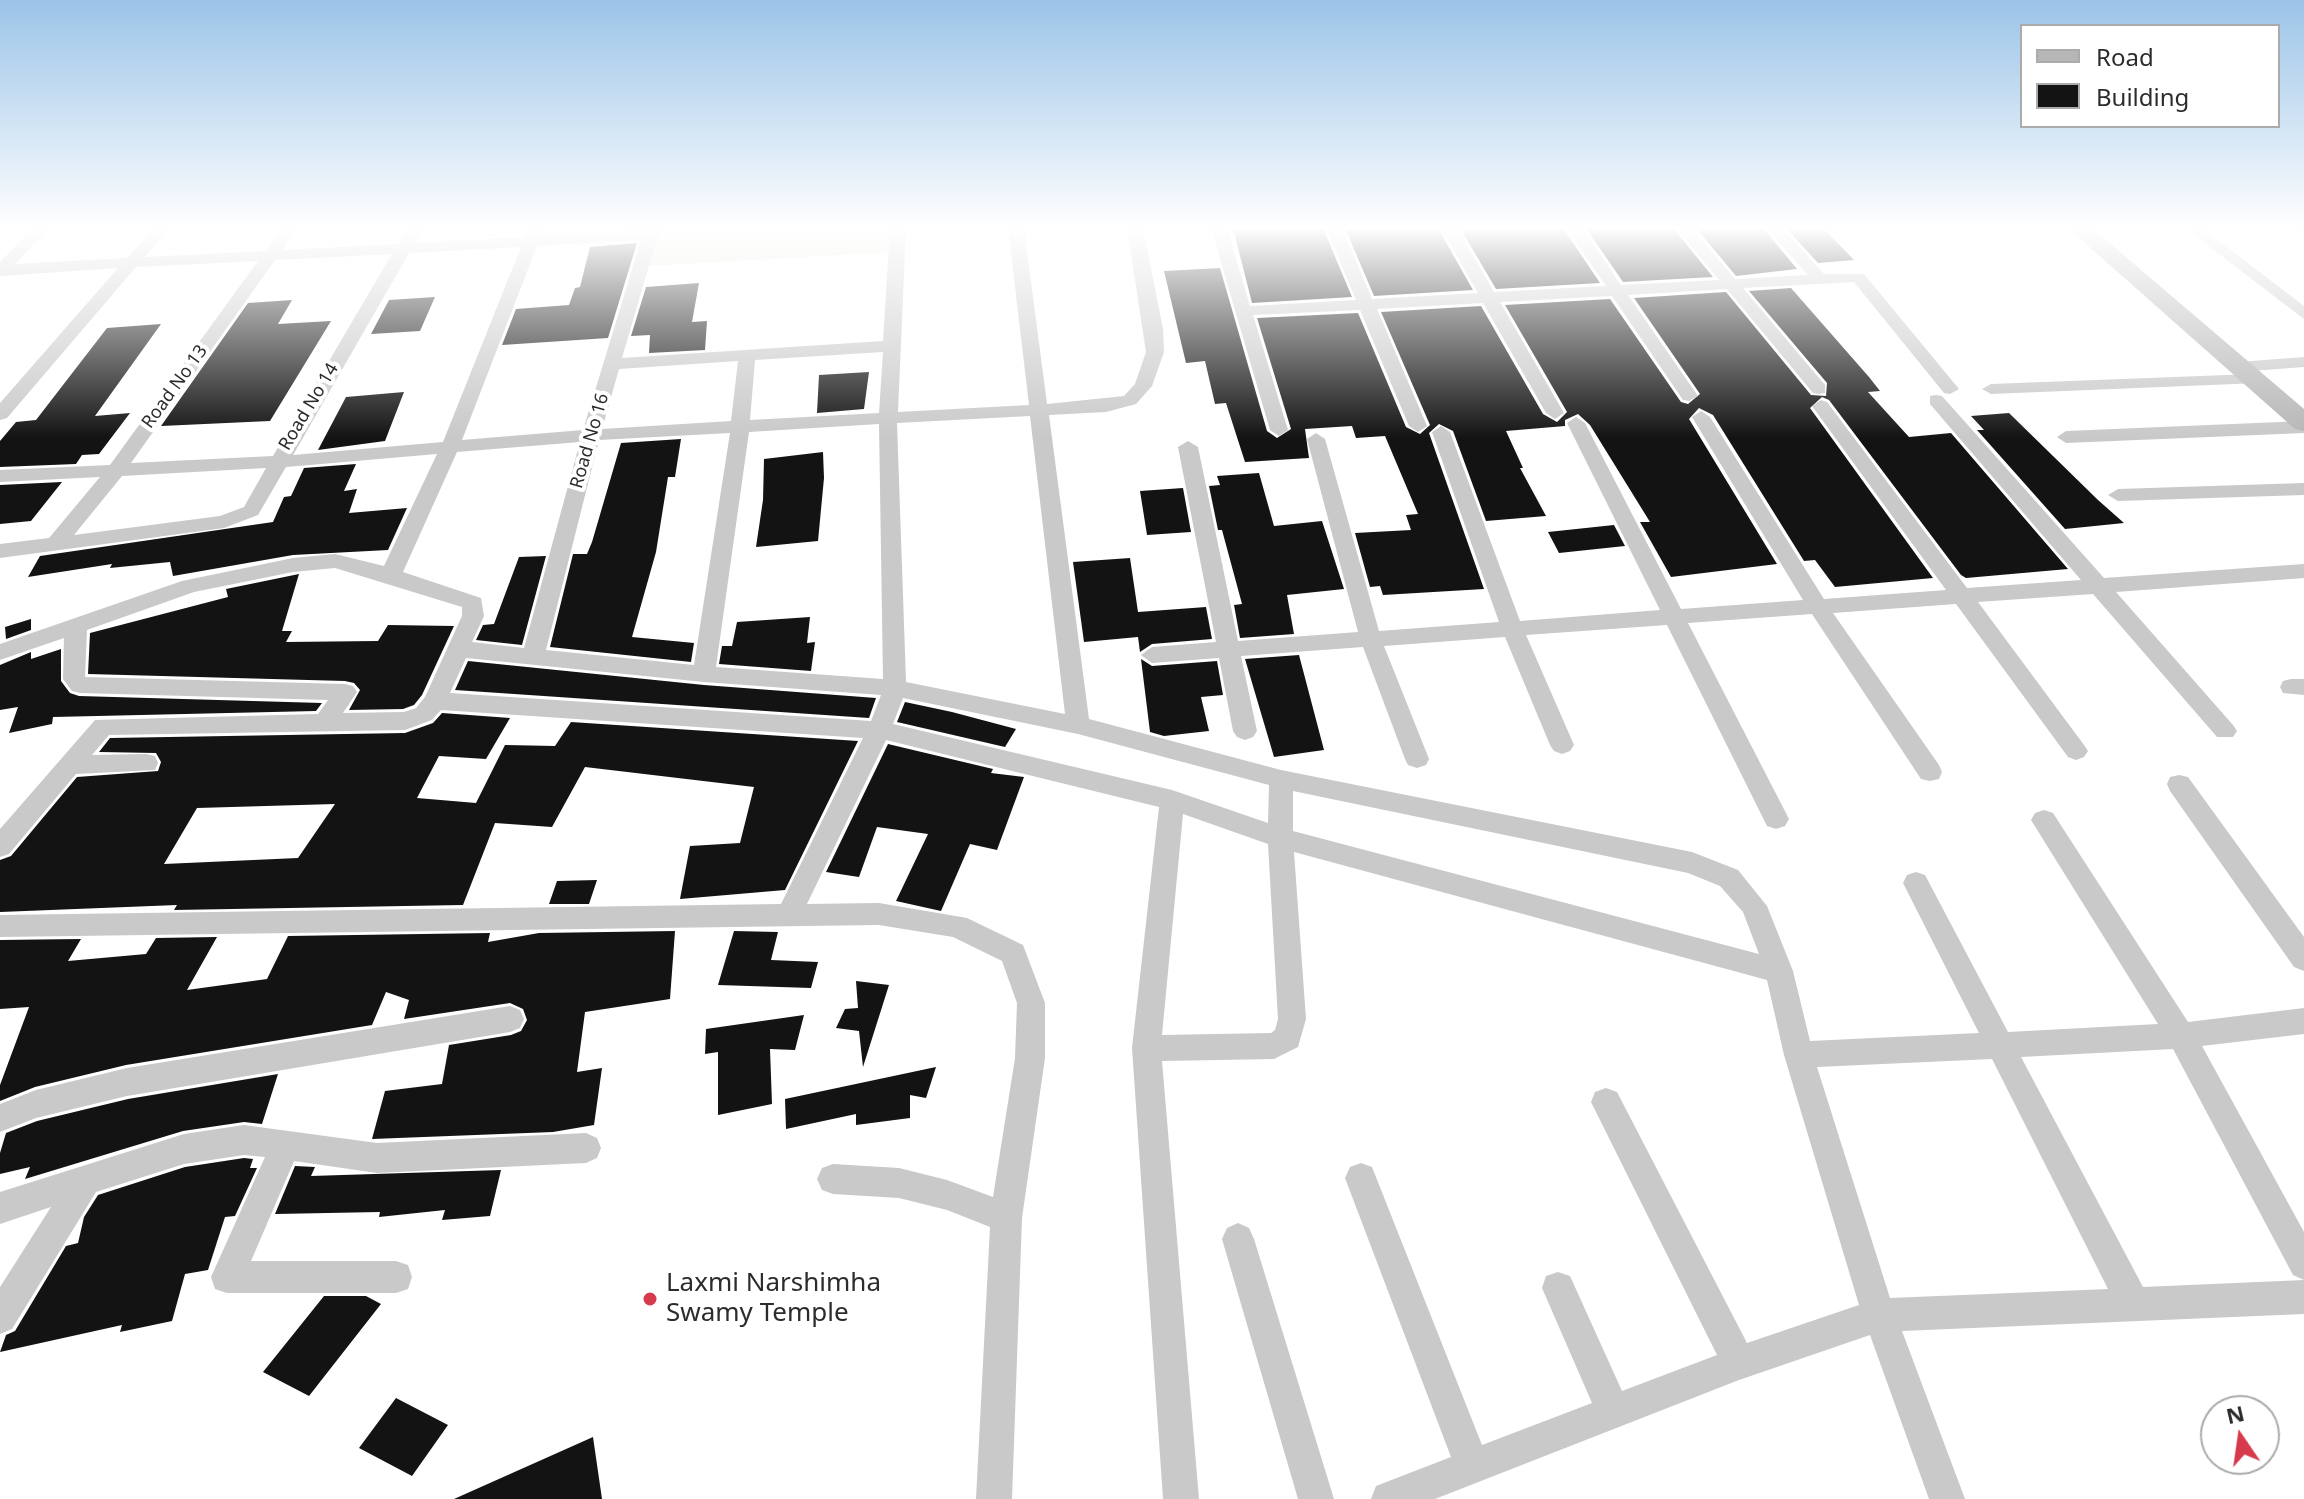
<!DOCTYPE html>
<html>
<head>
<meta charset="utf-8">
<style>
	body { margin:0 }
	#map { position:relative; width:2304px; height:1499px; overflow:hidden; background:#fff; font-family:"Noto Sans",sans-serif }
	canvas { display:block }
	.legend { position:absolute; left:2020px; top:24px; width:260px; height:104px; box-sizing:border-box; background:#fff; border:2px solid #ababab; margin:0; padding:10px 14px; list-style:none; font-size:24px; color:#2c2c2c }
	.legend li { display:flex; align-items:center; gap:16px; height:40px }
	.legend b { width:40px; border:2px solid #ababab }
	.north { position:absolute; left:2200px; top:1395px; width:80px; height:80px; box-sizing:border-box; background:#fff; border:2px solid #ababab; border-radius:50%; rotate:347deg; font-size:22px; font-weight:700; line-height:32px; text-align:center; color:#2c2c2c }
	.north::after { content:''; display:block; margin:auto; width:28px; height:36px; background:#d73a4d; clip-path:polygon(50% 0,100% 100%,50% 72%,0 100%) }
</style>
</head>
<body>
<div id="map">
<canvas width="2304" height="1499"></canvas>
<ul class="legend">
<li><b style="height:10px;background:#b6b6b6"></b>Road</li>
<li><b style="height:22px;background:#131313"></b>Building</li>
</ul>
<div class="north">N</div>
</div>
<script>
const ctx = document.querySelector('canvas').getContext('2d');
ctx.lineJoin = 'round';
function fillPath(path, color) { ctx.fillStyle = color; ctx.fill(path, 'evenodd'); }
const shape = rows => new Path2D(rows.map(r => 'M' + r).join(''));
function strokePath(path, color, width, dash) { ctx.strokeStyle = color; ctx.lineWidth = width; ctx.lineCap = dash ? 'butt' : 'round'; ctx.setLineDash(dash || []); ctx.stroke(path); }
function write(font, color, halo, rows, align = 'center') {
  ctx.font = font + ' "Noto Sans",sans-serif'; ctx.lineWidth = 8; ctx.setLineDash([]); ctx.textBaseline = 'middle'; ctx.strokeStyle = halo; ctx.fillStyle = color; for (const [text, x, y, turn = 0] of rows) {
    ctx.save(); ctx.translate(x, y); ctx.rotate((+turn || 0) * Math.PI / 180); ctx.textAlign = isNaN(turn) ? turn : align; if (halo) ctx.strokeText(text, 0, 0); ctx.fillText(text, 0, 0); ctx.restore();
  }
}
fillPath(shape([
	[773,228,893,228,892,252,647,266,656,234]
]), '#e3e9da');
fillPath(shape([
	[1233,228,1323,228,1352,297,1252,303],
	[1345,228,1438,228,1473,290,1374,296],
	[1460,228,1563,228,1600,283,1496,289],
	[1586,228,1673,228,1713,277,1623,282],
	[1696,228,1763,228,1797,269,1736,276],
	[1786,228,1823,228,1854,260,1818,263],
	[637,243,608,338,502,345,516,309,569,305,575,288,580,287,590,247],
	[1220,268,1267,431,1277,438,1291,429,1257,318,1358,313,1406,427,1420,434,1430,425,1381,312,1481,306,1543,414,1557,422,1567,412,1505,305,1610,299,1681,402,1688,404,1700,394,1634,298,1726,292,1811,395,1826,396,1827,383,1749,291,1791,288,1869,377,1880,391,1868,392,1909,437,1951,433,2068,569,1966,578,1961,575,1829,400,1822,397,1810,408,1933,578,1835,587,1815,560,1804,561,1713,415,1699,408,1689,419,1777,564,1671,577,1640,522,1650,522,1590,425,1578,414,1565,420,1565,426,1506,431,1523,468,1520,468,1546,516,1486,521,1453,431,1439,424,1429,433,1484,589,1383,595,1380,586,1370,587,1355,533,1411,530,1406,515,1418,514,1385,436,1356,438,1352,426,1305,429,1309,458,1245,462,1226,403,1215,404,1205,361,1186,363,1164,271],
	[699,283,692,322,707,321,705,350,649,353,650,335,631,336,646,287],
	[435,297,420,331,371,334,389,300],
	[292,300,278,324,331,321,270,421,161,426,248,303],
	[161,324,95,416,130,413,99,454,82,455,76,464,0,467,0,441,16,422,36,420,107,328],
	[869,372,864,409,817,413,819,375],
	[404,392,385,441,318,450,346,397],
	[2009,413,2098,500,2124,523,2065,529,1977,430,1984,430,1971,416],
	[681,439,675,477,668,477,656,552,632,637,694,643,691,662,550,647,573,554,587,554,592,542,621,443],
	[823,452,824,478,818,541,756,547,763,500,764,459],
	[356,464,344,491,357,489,349,513,407,508,388,550,293,555,173,576,170,562,110,568,112,564,28,577,40,556,273,522,284,497,291,496,304,468],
	[1259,473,1274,526,1322,521,1344,589,1287,595,1294,634,1240,638,1234,605,1242,604,1222,530,1218,530,1209,486,1220,485,1217,476],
	[62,482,31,521,0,524,0,485],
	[1183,488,1191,532,1147,535,1140,491],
	[1614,525,1625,546,1559,553,1548,532],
	[546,556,522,645,476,640,483,625,494,624,519,557],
	[1130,558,1138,612,1206,607,1212,639,1152,644,1140,652,1138,637,1084,642,1073,562],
	[299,574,282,631,292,631,286,642,378,641,388,625,454,626,422,695,414,705,403,709,349,710,360,690,354,683,345,681,88,674,90,633,228,597,226,589],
	[810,617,807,643,815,642,811,671,719,664,722,646,732,646,737,622],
	[31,619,31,630,6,639,5,627],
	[61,649,61,681,70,693,79,696,322,703,316,711,53,717,52,724,9,733,18,707,0,710,0,665,31,652,31,659],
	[1299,655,1324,750,1274,757,1245,659],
	[1141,659,1152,666,1217,661,1223,695,1201,697,1209,731,1164,736,1150,732],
	[468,661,704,685,876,698,869,718,455,690],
	[905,702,952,712,1016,729,1005,747,897,722],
	[442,713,510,718,486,759,439,756,417,798,476,803,505,745,555,746,571,722,858,741,785,890,680,899,690,846,740,843,754,787,585,767,552,827,495,823,463,905,174,910,177,905,0,912,0,860,11,856,77,777,158,771,161,762,156,753,99,752,110,738,405,733,433,723],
	[335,804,298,858,164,864,197,808],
	[888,744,993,769,991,773,1024,777,997,850,970,844,941,911,896,901,928,834,877,827,859,877,826,872],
	[597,880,589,904,549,904,557,881],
	[675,931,670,999,585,1012,577,1072,602,1068,594,1125,553,1132,372,1139,385,1091,442,1084,449,1045,511,1035,521,1031,527,1020,523,1009,510,1003,404,1019,409,1000,386,992,372,1025,126,1065,35,1087,0,1101,0,1085,29,1007,0,1009,0,940,81,939,68,961,146,954,156,938,217,937,187,990,267,979,288,936,490,933,488,942,539,933],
	[734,931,778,932,771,960,818,962,811,988,718,985],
	[856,981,889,985,863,1067,859,1031,836,1028,845,1009,858,1008],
	[804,1015,795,1050,770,1049,772,1104,718,1115,718,1052,705,1054,706,1029],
	[936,1067,926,1098,910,1095,910,1118,856,1125,856,1114,786,1129,785,1099],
	[278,1074,262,1124,244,1122,183,1131,25,1179,30,1167,0,1174,0,1153,6,1133,37,1121,128,1099],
	[244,1158,253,1159,250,1168,257,1168,235,1216,225,1217,208,1270,185,1274,172,1321,120,1332,122,1325,0,1352,6,1335,15,1331,66,1246,78,1243,84,1217,98,1195,185,1167],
	[295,1166,315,1167,311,1176,501,1170,490,1216,442,1220,445,1210,379,1217,380,1212,275,1214],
	[324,1296,366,1296,381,1304,309,1396,263,1372],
	[396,1398,448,1425,412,1476,359,1448],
	[593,1437,602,1499,454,1499]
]), '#131313');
fillPath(shape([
	[33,228,49,228,15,264,127,258,154,228,170,228,145,257,266,251,282,228,298,228,282,250,398,244,407,228,423,228,414,243,524,237,529,228,541,228,540,236,660,228,622,358,883,341,890,228,906,228,898,412,1029,405,1008,228,1024,228,1047,404,1124,396,1135,384,1146,352,1127,228,1143,228,1163,329,1164,352,1152,386,1136,404,1106,412,1049,415,1089,719,1281,770,1692,852,1738,870,1767,906,1793,971,1810,1041,1979,1033,1903,883,1907,875,1916,872,1925,875,2008,1032,2158,1024,2031,820,2035,813,2044,810,2053,813,2188,1022,2304,1008,2304,1034,2202,1046,2304,1232,2304,1280,2293,1275,2173,1049,2021,1057,2143,1287,2304,1280,2304,1314,1902,1331,1965,1499,1929,1499,1870,1335,1739,1380,1435,1499,1371,1499,1376,1486,1451,1457,1345,1178,1350,1167,1361,1163,1372,1167,1482,1445,1592,1403,1542,1288,1546,1276,1558,1272,1570,1276,1622,1391,1717,1355,1591,1102,1595,1092,1606,1088,1617,1092,1747,1343,1859,1305,1784,1055,1767,980,1294,852,1306,1019,1298,1047,1274,1059,1162,1061,1199,1499,1163,1499,1132,1048,1159,807,886,740,807,904,879,903,967,918,1023,945,1045,1003,1045,1058,1022,1218,1012,1499,976,1499,990,1227,947,1210,899,1198,833,1194,822,1190,817,1179,822,1168,833,1164,899,1168,947,1180,993,1197,1015,1058,1017,1003,1002,961,953,937,879,925,0,937,0,915,781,904,863,738,441,710,432,720,405,730,109,735,92,755,146,754,155,756,158,763,155,770,76,774,9,854,0,857,0,829,95,720,318,714,328,700,80,693,72,691,63,679,64,638,0,660,0,644,182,581,293,558,335,554,384,566,437,454,286,467,258,515,224,528,0,558,0,544,49,538,100,477,0,482,0,470,110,465,258,261,136,267,7,418,0,420,0,403,118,268,0,276,0,262,33,228],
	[641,240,583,430,462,440,537,246,641,240],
	[521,247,443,442,293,455,409,253,521,247],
	[392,254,273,456,131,463,275,260,392,254],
	[883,352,879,413,750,420,755,360,883,352],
	[738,361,731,421,602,429,619,369,738,361],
	[1030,416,1065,714,906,682,897,423,1030,416],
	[879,424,883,679,716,667,749,432,879,424],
	[730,433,694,665,546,650,599,440,730,433],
	[580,442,524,648,472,642,484,616,481,598,403,572,457,452,580,442],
	[266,468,244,507,220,516,74,535,122,476,266,468],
	[335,568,462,607,462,616,425,697,416,708,404,712,343,713,357,692,353,686,345,684,85,677,87,630,194,592,293,572,335,568],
	[466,658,704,682,881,695,871,721,450,693,466,658],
	[903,698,1078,734,1269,785,1268,823,1172,790,893,724,903,698],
	[1293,791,1688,873,1720,886,1743,912,1759,954,1293,831,1293,791],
	[1183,814,1268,844,1278,1019,1275,1030,1271,1033,1162,1035,1183,814],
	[1992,1059,2108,1289,1890,1298,1817,1067,1992,1059],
	[1211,228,1227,228,1250,306,1356,300,1326,228,1342,228,1372,299,1478,293,1441,228,1457,228,1494,292,1606,286,1566,228,1582,228,1621,285,1719,280,1676,228,1692,228,1735,279,1808,275,1766,228,1782,228,1824,274,1864,274,1959,389,1950,394,1944,393,1854,282,1743,288,1825,385,1825,393,1819,394,1813,393,1727,289,1628,295,1698,396,1689,401,1683,400,1612,296,1500,302,1564,413,1555,419,1546,413,1483,303,1377,309,1427,426,1418,432,1409,426,1360,310,1253,315,1288,430,1279,436,1270,430,1211,228],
	[2185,228,2202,228,2304,306,2304,319,2185,228],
	[2293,228,2304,228,2304,235,2299,233,2293,228],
	[2304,357,2304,367,2238,372,2229,367,2238,362,2304,357],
	[2253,374,2262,379,2259,383,1991,394,1982,389,1991,384,2253,374],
	[1936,395,1942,396,2104,578,2304,564,2304,578,2116,592,2233,725,2237,731,2233,737,2217,737,2093,594,1978,602,2084,745,2088,751,2084,757,2076,760,2068,757,1956,604,1833,613,1939,765,1942,772,1939,779,1930,781,1921,779,1812,614,1688,623,1789,819,1785,826,1776,829,1767,826,1667,625,1526,635,1574,745,1570,751,1562,754,1554,751,1550,745,1505,637,1384,646,1429,759,1426,765,1417,768,1408,765,1405,759,1363,647,1241,656,1257,731,1253,737,1245,740,1237,737,1233,731,1219,658,1152,663,1141,655,1152,647,1216,642,1178,447,1188,441,1198,447,1238,641,1358,632,1307,439,1316,433,1325,439,1379,631,1499,622,1432,432,1441,426,1450,432,1520,621,1660,610,1567,423,1576,417,1585,423,1681,609,1803,600,1692,417,1701,411,1710,417,1824,599,1946,590,1812,406,1821,400,1827,402,1967,588,2081,580,1930,404,1930,396,1936,395],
	[2304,421,2304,433,2066,443,2057,437,2066,431,2304,421],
	[2304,483,2304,495,2118,501,2108,495,2118,489,2304,483],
	[2291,679,2304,679,2304,695,2283,693,2280,687,2283,681,2291,679],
	[2179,775,2188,777,2304,937,2304,971,2294,967,2170,791,2167,784,2170,777,2179,775],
	[510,1006,520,1010,524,1019,520,1028,510,1032,127,1096,36,1118,0,1132,0,1104,36,1090,127,1068,510,1006],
	[244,1125,377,1143,586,1133,597,1138,601,1148,597,1158,586,1163,377,1173,294,1161,251,1261,396,1261,408,1265,412,1277,408,1289,396,1293,227,1293,215,1289,211,1277,265,1157,244,1155,184,1164,96,1192,12,1329,0,1334,0,1287,51,1207,0,1224,0,1192,184,1134,244,1125],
	[1238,1223,1249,1228,1254,1239,1334,1499,1298,1499,1222,1239,1227,1228,1238,1223]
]), '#c9c9c9');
fillPath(shape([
	[2068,228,2092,228,2304,409,2304,431,2295,429,2068,228]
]), '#b6b6b6');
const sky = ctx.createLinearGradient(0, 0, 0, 438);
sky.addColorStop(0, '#9bc4e8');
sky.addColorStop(0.52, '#fff');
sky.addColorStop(1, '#ffffff00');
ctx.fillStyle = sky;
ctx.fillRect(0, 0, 2304, 438);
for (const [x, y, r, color] of [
	[650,1299,8,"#d73a4d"]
]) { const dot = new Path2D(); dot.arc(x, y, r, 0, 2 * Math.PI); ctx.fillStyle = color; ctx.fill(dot); strokePath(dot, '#fff', 3); }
write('18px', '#2c2c2c', '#fff', [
	["Road No 13",175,387,-54],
	["Road No 14",309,407,-59],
	["Road No 16",590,441,-74]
]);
write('26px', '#2c2c2c', '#fff', [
	["Laxmi Narshimha",666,1284],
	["Swamy Temple",666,1314]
], 'left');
</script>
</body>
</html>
